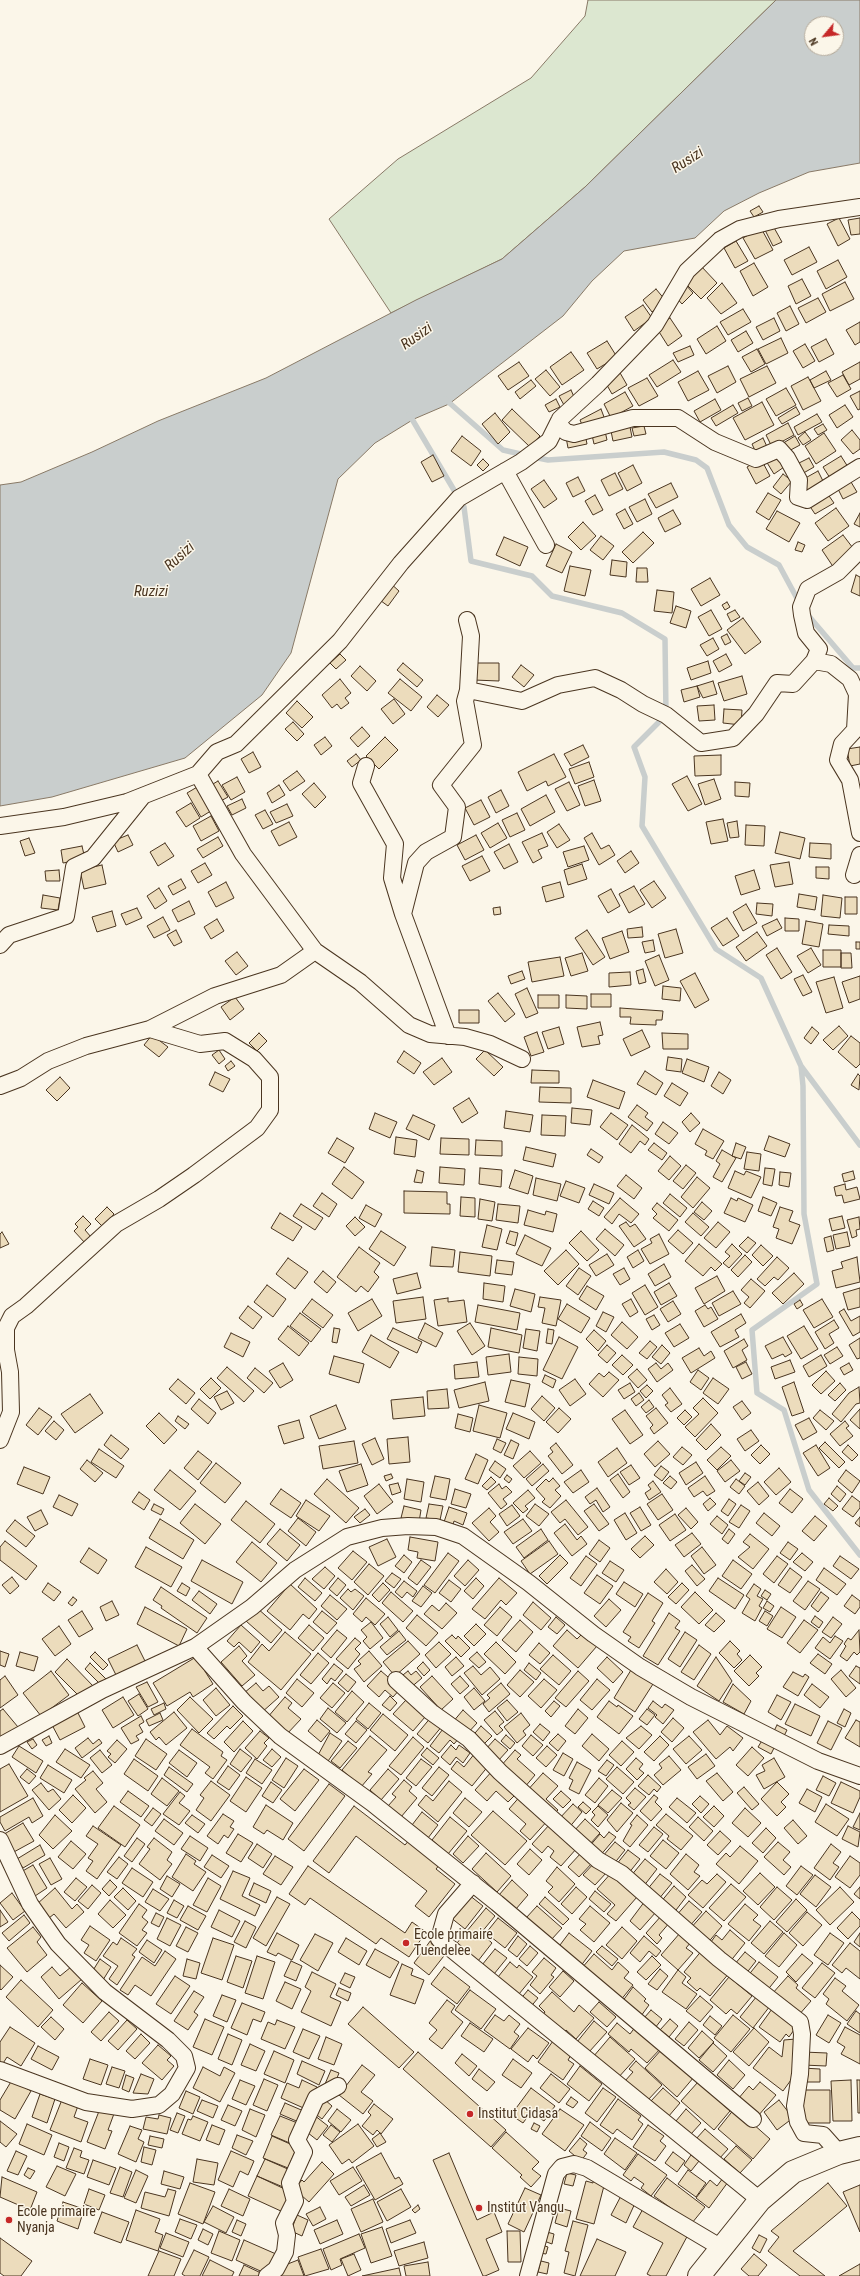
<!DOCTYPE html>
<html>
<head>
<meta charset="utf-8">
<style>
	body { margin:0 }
	#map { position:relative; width:860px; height:2276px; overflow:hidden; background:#fbf6e9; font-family:"Roboto Condensed",sans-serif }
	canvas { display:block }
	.north { position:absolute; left:804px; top:16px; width:40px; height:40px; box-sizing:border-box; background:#fbf6e9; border:1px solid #b4a999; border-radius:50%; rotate:241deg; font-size:11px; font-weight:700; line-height:16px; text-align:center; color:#4a3520 }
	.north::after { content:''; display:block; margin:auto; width:14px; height:18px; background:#c62828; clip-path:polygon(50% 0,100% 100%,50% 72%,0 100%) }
</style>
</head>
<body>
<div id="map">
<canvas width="860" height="2276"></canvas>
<div class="north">N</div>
</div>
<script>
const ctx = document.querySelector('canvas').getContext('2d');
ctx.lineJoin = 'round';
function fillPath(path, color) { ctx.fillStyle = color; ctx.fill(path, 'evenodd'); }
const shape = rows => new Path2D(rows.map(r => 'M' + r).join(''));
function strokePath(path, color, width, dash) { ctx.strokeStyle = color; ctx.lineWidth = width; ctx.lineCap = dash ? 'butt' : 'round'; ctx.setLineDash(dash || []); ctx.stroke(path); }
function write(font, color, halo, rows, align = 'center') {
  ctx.font = font + ' "Roboto Condensed",sans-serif'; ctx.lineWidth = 3; ctx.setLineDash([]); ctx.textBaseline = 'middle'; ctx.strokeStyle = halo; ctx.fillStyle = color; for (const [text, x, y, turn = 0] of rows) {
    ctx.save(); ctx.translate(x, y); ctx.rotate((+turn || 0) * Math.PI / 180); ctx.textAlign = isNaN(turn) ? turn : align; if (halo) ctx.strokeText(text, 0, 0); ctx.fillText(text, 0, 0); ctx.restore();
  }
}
const green = shape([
	[588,0,776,0,585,187,502,259,391,313,329,219,398,159,531,78,585,16,588,0]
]);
fillPath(green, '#dce7d0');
strokePath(green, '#887966', 1);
const water = shape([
	[776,0,860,0,860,163,809,172,759,193,724,211,695,238,624,251,592,281,563,316,449,404,414,419,375,443,338,479,291,653,262,695,185,758,52,797,0,806,0,485,21,482,92,452,158,421,266,378,416,300,502,259,585,187,776,0],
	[812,24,836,24,836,48,812,48,812,24]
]);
fillPath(water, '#c9cecd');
strokePath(water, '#887966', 1);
strokePath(shape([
	[445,399,503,450,525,455],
	[409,414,464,507,471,561,532,576,552,596,622,613,665,639,666,715,634,747,645,777,642,826,716,949,761,978,801,1066,860,1145],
	[533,457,548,460,664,452,696,460,707,468,729,525,747,547,779,565,800,604],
	[807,614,853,668,860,668],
	[801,1066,803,1086,804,1214,817,1284,752,1330,757,1393,784,1410,809,1490,860,1555]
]), '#c9cecd', 5.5);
const building = shape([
	[759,206,763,212,754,217,750,211,759,206],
	[839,218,850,239,838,246,827,224,839,218],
	[860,218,860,234,851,235,848,220,860,218],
	[772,224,782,242,773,246,764,228,772,224],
	[761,228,773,250,755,259,743,238,761,228],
	[736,241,748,261,735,268,724,248,736,241],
	[809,247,817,262,792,275,784,260,809,247],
	[838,260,847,277,826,289,817,271,838,260],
	[754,263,768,287,753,296,740,271,754,263],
	[700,265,717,283,701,299,683,281,700,265],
	[802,279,811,296,796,304,788,286,802,279],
	[845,282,854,299,830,311,822,294,845,282],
	[722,283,737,303,721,314,707,298,722,283],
	[686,285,693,293,682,304,675,296,686,285],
	[656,289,666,301,652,312,643,300,656,289],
	[818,298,826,312,806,323,798,308,818,298],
	[643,305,652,318,634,331,625,317,643,305],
	[790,306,799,324,786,331,777,313,790,306],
	[743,309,751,322,728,335,720,322,743,309],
	[670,318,682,336,668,346,656,327,670,318],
	[774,318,780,331,763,340,756,327,774,318],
	[860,322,860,342,855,345,846,330,860,322],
	[717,326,726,341,706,354,697,339,717,326],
	[746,331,753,343,738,352,731,340,746,331],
	[781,338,788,353,766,364,758,349,781,338],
	[826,339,834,354,819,362,811,347,826,339],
	[607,341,617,357,597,369,587,353,607,341],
	[805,344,815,361,803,368,793,351,805,344],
	[690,346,694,355,678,362,673,353,690,346],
	[757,349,765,364,751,372,742,357,757,349],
	[571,352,584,370,562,385,550,367,571,352],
	[673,360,681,372,657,387,649,375,673,360],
	[519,362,529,376,508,390,498,376,519,362],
	[860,362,860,379,849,385,842,372,860,362],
	[728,366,736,382,717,393,708,376,728,366],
	[767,366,776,383,749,397,740,379,767,366],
	[546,370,560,387,550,396,535,379,546,370],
	[619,371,627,385,612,394,604,380,619,371],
	[698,371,709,390,688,401,678,382,698,371],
	[826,371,831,380,814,388,810,380,826,371],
	[843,375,851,389,837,397,828,383,843,375],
	[808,377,821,401,803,410,791,386,808,377],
	[647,378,658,396,639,406,628,388,647,378],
	[531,380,536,386,520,399,515,392,531,380],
	[786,388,796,405,776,416,766,399,786,388],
	[571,390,575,399,564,405,559,396,571,390],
	[860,391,860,409,858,410,850,396,860,391],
	[625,392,633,406,611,418,604,404,625,392],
	[748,398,752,406,742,411,738,403,748,398],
	[556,399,560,407,549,412,545,405,556,399],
	[715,399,721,410,700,422,694,411,715,399],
	[762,402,774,425,745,440,733,418,762,402],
	[733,405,738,413,716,426,711,418,733,405],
	[845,405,853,417,837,428,829,415,845,405],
	[796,407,800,414,782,424,778,418,796,407],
	[512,409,540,436,530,447,502,420,512,409],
	[601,409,604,417,583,427,580,420,601,409],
	[495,413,510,432,498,444,482,424,495,413],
	[817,414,822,422,798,435,794,427,817,414],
	[629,422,632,437,613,441,610,426,629,422],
	[788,423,794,435,772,447,766,435,788,423],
	[823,424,827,430,818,435,814,429,823,424],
	[644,426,646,434,634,436,632,428,644,426],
	[852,430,860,440,860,449,853,454,841,440,852,430],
	[605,431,607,440,594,444,592,435,605,431],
	[805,432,811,440,803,445,798,438,805,432],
	[824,433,836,451,816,464,805,446,824,433],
	[585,434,587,444,568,448,566,437,585,434],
	[462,436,481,451,471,466,451,451,462,436],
	[795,436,800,445,785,453,780,445,795,436],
	[763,438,769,451,758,457,752,444,763,438],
	[778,453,787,465,774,474,766,461,778,453],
	[433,455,444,476,432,482,421,462,433,455],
	[841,456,848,467,830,478,823,467,841,456],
	[809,458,814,467,800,475,795,465,809,458],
	[483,459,489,465,483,471,477,465,483,459],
	[761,459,770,476,756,484,747,467,761,459],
	[633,465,642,483,627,491,618,473,633,465],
	[818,471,824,483,806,492,800,481,818,471],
	[615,473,623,489,609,496,601,480,615,473],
	[783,474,792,481,781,494,773,487,783,474],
	[578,477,585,491,573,497,566,483,578,477],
	[544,480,557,499,544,508,531,489,544,480],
	[851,482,857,492,843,499,838,489,851,482],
	[671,483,678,497,656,508,648,494,671,483],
	[768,493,781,500,769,520,756,512,768,493],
	[827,493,834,503,815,514,809,505,827,493],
	[595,495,603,510,593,515,585,501,595,495],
	[645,499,652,514,637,522,629,507,645,499],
	[836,508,849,526,828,541,815,523,836,508],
	[625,509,633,524,624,529,616,514,625,509],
	[673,510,681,524,665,532,658,518,673,510],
	[777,511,800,523,789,542,766,529,777,511],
	[860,513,860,527,854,524,860,513],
	[583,522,596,536,581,550,568,537,583,522],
	[643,532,654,543,633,563,622,552,643,532],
	[843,535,856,552,834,568,822,550,843,535],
	[601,536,614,546,603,560,590,550,601,536],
	[504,537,528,547,520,566,496,555,504,537],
	[798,542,805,545,802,552,795,550,798,542],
	[556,544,572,552,562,573,546,566,556,544],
	[612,560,627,562,626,577,610,575,612,560],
	[570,566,591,570,585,596,564,591,570,566],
	[637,568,647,568,648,582,636,582,637,568],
	[856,575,860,577,860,596,851,592,856,575],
	[710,578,720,595,701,606,691,589,710,578],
	[389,582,399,591,388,606,377,598,389,582],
	[657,590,674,592,672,613,654,611,657,590],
	[727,602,730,607,725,610,722,605,727,602],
	[676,606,691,611,686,628,670,623,676,606],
	[711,610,722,629,709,636,698,617,711,610],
	[735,610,740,617,731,622,727,614,735,610],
	[743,618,761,642,745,654,727,630,743,618],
	[727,634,731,642,725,645,721,637,727,634],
	[713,638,719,649,707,656,700,645,713,638],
	[340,654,346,660,336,669,330,663,340,654],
	[726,654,732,665,719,672,713,661,726,654],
	[708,661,711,673,691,680,687,668,708,661],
	[403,663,423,680,417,687,397,670,403,663],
	[474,663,499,663,499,681,474,680,474,663],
	[521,665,534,675,524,687,512,677,521,665],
	[360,666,376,681,367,691,351,676,360,666],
	[742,676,747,694,724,701,718,683,742,676],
	[340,679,351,693,345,698,349,703,341,709,337,704,332,708,322,695,340,679],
	[400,679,422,697,411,711,388,693,400,679],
	[713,681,717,694,703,698,697,686,713,681],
	[697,686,700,697,684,702,681,690,697,686],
	[437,695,449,705,438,717,427,707,437,695],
	[394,699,405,714,393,724,381,709,394,699],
	[297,701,313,717,302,728,286,713,297,701],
	[714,705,715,720,699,721,697,706,714,705],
	[724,709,742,710,741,725,723,723,724,709],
	[293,722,304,734,297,741,285,729,293,722],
	[362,727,370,736,358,747,350,738,362,727],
	[325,737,332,746,321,755,314,745,325,737],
	[385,737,398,750,379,769,366,756,385,737],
	[583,745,589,757,571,766,564,754,583,745],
	[860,747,860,764,850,766,847,749,860,747],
	[253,752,261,767,249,773,241,759,253,752],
	[356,754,361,760,352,767,347,761,356,754],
	[554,754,566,777,548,786,546,781,527,791,518,772,554,754],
	[721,755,721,775,695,776,694,756,721,755],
	[589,762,594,777,575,784,569,769,589,762],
	[297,771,305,781,290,791,283,781,297,771],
	[687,776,702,804,688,811,672,784,687,776],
	[237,777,245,792,231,800,222,785,237,777],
	[714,779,721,799,705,805,698,784,714,779],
	[594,780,601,801,585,806,578,786,594,780],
	[218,781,228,797,217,803,208,787,218,781],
	[569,782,580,805,567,811,555,789,569,782],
	[735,782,750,783,749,797,735,796,735,782],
	[314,783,326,797,315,808,302,794,314,783],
	[279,785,285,795,272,803,267,793,279,785],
	[199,786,214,809,201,817,187,793,199,786],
	[501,790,509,806,496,813,488,797,501,790],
	[546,795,555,812,530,826,521,809,546,795],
	[242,799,246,808,232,815,227,806,242,799],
	[481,800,490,817,474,825,465,808,481,800],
	[191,803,200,818,186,827,176,812,191,803],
	[287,804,293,816,276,823,270,812,287,804],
	[265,810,273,824,263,829,255,815,265,810],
	[517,813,525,830,510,837,502,820,517,813],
	[211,816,219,831,201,841,193,826,211,816],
	[723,819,728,841,711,844,706,822,723,819],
	[737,821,739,837,730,838,727,823,737,821],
	[289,822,297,837,279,846,271,831,289,822],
	[498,823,507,838,490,848,481,833,498,823],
	[559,824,570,840,557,848,547,832,559,824],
	[746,825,765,826,764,846,745,845,746,825],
	[780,832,805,838,800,859,775,853,780,832],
	[542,833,548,846,538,850,542,858,533,863,522,842,542,833],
	[592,833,601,849,609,845,615,855,599,865,584,838,592,833],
	[128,835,133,845,118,852,113,841,128,835],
	[476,835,484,850,465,860,457,845,476,835],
	[218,837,223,846,203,858,197,849,218,837],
	[29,838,35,853,25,856,20,841,29,838],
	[165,843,174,856,158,866,150,852,165,843],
	[810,843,831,844,831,859,809,857,810,843],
	[509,844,518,862,504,869,494,852,509,844],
	[82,846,85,859,63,863,61,850,82,846],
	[584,846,589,860,568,867,563,852,584,846],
	[631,851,639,863,625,873,617,861,631,851],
	[482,856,490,871,470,881,462,866,482,856],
	[789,862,793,884,775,887,770,865,789,862],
	[205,863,212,875,198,883,191,871,205,863],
	[582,864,587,879,568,885,564,870,582,864],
	[102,865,106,884,84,889,80,870,102,865],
	[816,867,829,867,829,879,816,878,816,867],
	[59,870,60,881,46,881,45,871,59,870],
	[754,870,760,889,741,895,735,876,754,870],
	[181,879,186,888,173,895,168,886,181,879],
	[654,881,666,898,652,908,640,890,654,881],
	[226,882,234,898,216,907,208,892,226,882],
	[560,882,564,897,546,902,542,887,560,882],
	[634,886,645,904,629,913,619,894,634,886],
	[159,888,167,901,155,909,147,896,159,888],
	[611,889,620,906,608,913,598,896,611,889],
	[799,894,817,897,815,910,797,907,799,894],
	[43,895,60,898,58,910,41,908,43,895],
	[823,895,842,898,840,918,821,916,823,895],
	[845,897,857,897,857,914,845,914,845,897],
	[189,901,195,914,178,922,172,910,189,901],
	[757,903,773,904,772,916,756,914,757,903],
	[746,904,757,923,743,931,733,912,746,904],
	[500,907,501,914,494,915,493,908,500,907],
	[137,908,142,918,126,925,121,914,137,908],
	[112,911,116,926,97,932,92,917,112,911],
	[163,917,170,930,154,938,147,926,163,917],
	[727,918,739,936,723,946,711,928,727,918],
	[785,918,799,919,799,931,785,931,785,918],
	[217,919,224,931,211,939,204,927,217,919],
	[777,919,782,928,767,936,762,926,777,919],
	[806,921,823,924,819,947,802,944,806,921],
	[829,925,849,926,849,936,828,934,829,925],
	[642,927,643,937,628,938,627,929,642,927],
	[676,929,683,953,665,958,658,934,676,929],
	[176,930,182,942,174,946,167,935,176,930],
	[587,930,605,957,593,965,575,938,587,930],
	[622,931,629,952,610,959,602,938,622,931],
	[757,932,767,946,746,961,736,947,757,932],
	[653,940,655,951,645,953,642,942,653,940],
	[856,942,860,942,860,949,856,949,856,942],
	[777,948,792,972,781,979,766,955,777,948],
	[811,948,821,965,808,973,797,956,811,948],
	[823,950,841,950,841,967,823,967,823,950],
	[237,952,248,966,236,975,225,961,237,952],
	[582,953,588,971,571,976,565,958,582,953],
	[841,953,851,953,852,968,841,968,841,953],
	[659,955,669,980,655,986,645,961,659,955],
	[560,957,564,976,532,982,528,962,560,957],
	[643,969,646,982,639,984,636,971,643,969],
	[522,971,525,979,511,984,508,976,522,971],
	[630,972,631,985,609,987,609,973,630,972],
	[695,973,709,1000,695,1008,680,981,695,973],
	[803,975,812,992,803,996,794,979,803,975],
	[860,976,860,999,849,1003,842,982,860,976],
	[834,977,843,1008,826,1013,816,982,834,977],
	[663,986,681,988,680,1001,662,999,663,986],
	[527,988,538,1013,526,1018,515,994,527,988],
	[498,993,515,1014,505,1022,488,1001,498,993],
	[591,994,611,994,611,1007,591,1007,591,994],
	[538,995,559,995,559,1008,538,1008,538,995],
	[566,995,587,996,587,1009,566,1008,566,995],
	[235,997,244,1009,230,1020,221,1007,235,997],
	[620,1008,663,1011,662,1020,656,1020,656,1025,630,1024,631,1017,620,1017,620,1008],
	[459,1010,479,1010,479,1023,459,1023,459,1010],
	[600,1022,603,1035,598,1036,600,1044,582,1047,577,1027,600,1022],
	[839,1026,848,1036,833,1050,823,1040,839,1026],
	[559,1027,564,1044,548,1049,542,1032,559,1027],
	[812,1027,819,1033,811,1044,804,1038,812,1027],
	[642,1030,650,1047,631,1056,623,1039,642,1030],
	[537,1032,544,1052,531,1056,524,1037,537,1032],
	[259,1033,267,1041,257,1051,249,1043,259,1033],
	[662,1033,688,1034,688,1049,663,1049,662,1033],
	[152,1035,168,1047,159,1057,144,1045,152,1035],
	[851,1036,860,1043,860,1064,856,1068,838,1052,851,1036],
	[219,1050,225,1059,219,1064,212,1055,219,1050],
	[485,1050,503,1067,494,1076,476,1059,485,1050],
	[404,1051,421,1063,414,1074,397,1062,404,1051],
	[668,1057,682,1059,681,1072,666,1070,668,1057],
	[442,1058,452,1072,434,1085,423,1072,442,1058],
	[687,1059,709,1067,704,1082,682,1073,687,1059],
	[231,1061,235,1066,228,1071,225,1066,231,1061],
	[532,1070,559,1071,559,1083,531,1083,532,1070],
	[645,1071,663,1083,656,1095,637,1084,645,1071],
	[215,1072,230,1079,223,1092,209,1085,215,1072],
	[719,1072,731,1080,723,1094,711,1086,719,1072],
	[858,1074,860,1076,859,1090,851,1085,858,1074],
	[60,1077,70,1088,57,1101,46,1090,60,1077],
	[593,1080,625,1092,619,1109,587,1097,593,1080],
	[672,1083,688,1093,680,1106,664,1096,672,1083],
	[540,1087,571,1088,571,1103,539,1102,540,1087],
	[469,1098,478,1113,462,1123,453,1108,469,1098],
	[637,1105,648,1113,645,1117,653,1123,647,1131,628,1117,637,1105],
	[572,1108,592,1110,590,1125,571,1123,572,1108],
	[506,1111,533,1115,530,1132,504,1128,506,1111],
	[375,1113,397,1122,390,1138,369,1129,375,1113],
	[611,1113,628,1125,617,1140,600,1127,611,1113],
	[691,1113,700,1123,690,1132,682,1122,691,1113],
	[413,1115,435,1125,429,1140,406,1129,413,1115],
	[542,1115,566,1116,565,1136,541,1135,542,1115],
	[663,1122,678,1133,669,1144,655,1134,663,1122],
	[632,1125,649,1139,645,1145,640,1141,631,1153,619,1144,632,1125],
	[703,1129,724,1141,713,1159,705,1155,707,1151,695,1144,703,1129],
	[769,1136,790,1144,785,1157,764,1150,769,1136],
	[396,1137,417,1140,415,1157,394,1154,396,1137],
	[337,1138,354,1148,345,1163,328,1153,337,1138],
	[441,1138,469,1139,469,1155,440,1154,441,1138],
	[476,1140,502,1141,502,1156,475,1155,476,1140],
	[654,1143,667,1153,662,1160,648,1150,654,1143],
	[736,1143,746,1147,741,1159,732,1156,736,1143],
	[526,1147,556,1154,553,1167,523,1160,526,1147],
	[591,1149,603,1157,599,1163,587,1155,591,1149],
	[722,1150,736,1158,722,1182,713,1177,720,1164,716,1161,722,1150],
	[747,1152,761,1154,759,1171,744,1169,747,1152],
	[670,1156,681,1166,669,1180,658,1171,670,1156],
	[686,1165,696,1173,683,1189,673,1181,686,1165],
	[344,1167,364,1182,352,1199,332,1184,344,1167],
	[440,1167,465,1169,464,1185,439,1183,440,1167],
	[480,1168,502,1170,501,1187,479,1184,480,1168],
	[765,1168,775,1169,772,1186,763,1184,765,1168],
	[417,1170,424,1172,422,1183,414,1182,417,1170],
	[515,1170,533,1176,528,1194,509,1188,515,1170],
	[735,1171,744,1175,746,1171,761,1177,751,1198,728,1188,735,1171],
	[853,1171,855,1179,844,1182,842,1174,853,1171],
	[780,1172,791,1173,789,1187,779,1185,780,1172],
	[626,1175,642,1188,634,1199,617,1186,626,1175],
	[697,1177,710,1188,693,1208,681,1197,697,1177],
	[536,1178,561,1184,557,1201,533,1195,536,1178],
	[566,1181,585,1188,579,1203,560,1196,566,1181],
	[594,1184,614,1193,609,1204,589,1195,594,1184],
	[845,1184,846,1190,857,1187,860,1199,844,1203,842,1195,836,1196,834,1187,845,1184],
	[404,1191,447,1192,447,1204,450,1204,450,1214,404,1213,404,1191],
	[322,1193,337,1204,329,1217,313,1206,322,1193],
	[670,1194,687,1208,680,1217,663,1203,670,1194],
	[461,1197,475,1198,475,1217,460,1216,461,1197],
	[763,1197,777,1203,771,1216,758,1211,763,1197],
	[620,1198,639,1214,631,1223,619,1214,612,1224,604,1217,620,1198],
	[731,1198,737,1201,738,1198,753,1205,745,1222,724,1213,731,1198],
	[480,1199,495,1202,492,1221,478,1219,480,1199],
	[593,1201,604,1208,599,1216,588,1209,593,1201],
	[702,1202,712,1211,704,1220,694,1212,702,1202],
	[657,1203,678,1220,669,1231,653,1218,657,1214,652,1209,657,1203],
	[301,1204,323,1218,315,1230,293,1216,301,1204],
	[498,1204,520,1206,518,1223,496,1220,498,1204],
	[366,1205,382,1214,375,1227,359,1218,366,1205],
	[107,1207,114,1214,103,1227,95,1219,107,1207],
	[780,1207,793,1211,789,1221,800,1225,792,1244,776,1238,779,1229,773,1227,780,1207],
	[528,1210,545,1215,546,1211,557,1214,553,1232,524,1225,528,1210],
	[280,1213,302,1227,293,1241,271,1228,280,1213],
	[693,1213,709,1227,701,1236,685,1222,693,1213],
	[83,1216,91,1224,85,1230,91,1237,85,1243,74,1231,78,1227,75,1224,83,1216],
	[842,1216,845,1228,832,1231,829,1219,842,1216],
	[355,1217,365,1227,355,1236,346,1226,355,1217],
	[859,1217,860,1229,856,1230,857,1236,852,1238,847,1220,859,1217],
	[626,1222,630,1227,635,1224,646,1239,634,1247,619,1226,626,1222],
	[718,1222,730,1232,716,1248,704,1238,718,1222],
	[487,1225,502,1229,497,1250,482,1247,487,1225],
	[605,1229,624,1245,615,1256,596,1239,605,1229],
	[678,1230,693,1243,683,1254,668,1241,678,1230],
	[381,1231,406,1247,394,1266,369,1249,381,1231],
	[510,1231,518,1233,515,1246,506,1243,510,1231],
	[581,1231,599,1250,587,1261,569,1243,581,1231],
	[2,1232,9,1244,0,1248,0,1234,2,1232],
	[847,1232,850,1246,836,1249,833,1235,847,1232],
	[659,1234,669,1254,650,1264,641,1249,652,1243,650,1239,659,1234],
	[525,1235,551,1248,542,1266,516,1254,525,1235],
	[831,1236,834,1250,827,1252,824,1238,831,1236],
	[748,1237,756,1243,747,1253,739,1246,748,1237],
	[699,1244,722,1264,715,1271,711,1267,703,1276,685,1261,699,1244],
	[732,1244,742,1254,729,1268,723,1263,730,1256,725,1252,732,1244],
	[761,1245,773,1256,763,1266,752,1255,761,1245],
	[359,1247,380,1263,374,1272,379,1277,368,1292,361,1286,356,1292,337,1277,359,1247],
	[432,1247,455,1250,453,1267,430,1266,432,1247],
	[566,1250,579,1264,558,1285,544,1271,566,1250],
	[638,1250,644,1261,633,1268,627,1257,638,1250],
	[460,1252,492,1256,490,1276,458,1272,460,1252],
	[607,1254,614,1265,596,1276,589,1265,607,1254],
	[745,1255,752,1262,738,1277,731,1270,745,1255],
	[777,1257,789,1268,778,1280,774,1277,765,1286,757,1279,777,1257],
	[857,1257,860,1282,836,1288,832,1271,843,1268,841,1262,857,1257],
	[288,1258,308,1272,295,1289,276,1274,288,1258],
	[497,1260,514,1262,512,1275,495,1273,497,1260],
	[664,1264,671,1277,655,1286,648,1274,664,1264],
	[579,1268,591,1276,578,1295,566,1286,579,1268],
	[624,1268,630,1279,620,1285,613,1274,624,1268],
	[323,1271,336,1282,327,1293,314,1282,323,1271],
	[417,1273,421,1288,397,1294,393,1279,417,1273],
	[794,1273,804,1284,783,1304,772,1293,794,1273],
	[717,1276,725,1291,704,1304,695,1288,717,1276],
	[751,1279,765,1291,750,1308,744,1303,749,1297,741,1290,751,1279],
	[484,1283,505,1286,503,1302,483,1299,484,1283],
	[669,1283,677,1296,661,1305,654,1292,669,1283],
	[267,1285,286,1299,273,1317,254,1302,267,1285],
	[645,1285,658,1307,645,1315,632,1293,645,1285],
	[587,1286,604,1296,596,1310,579,1299,587,1286],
	[860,1288,860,1307,848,1310,843,1293,860,1288],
	[515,1289,535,1294,531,1312,510,1306,515,1289],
	[733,1291,741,1304,719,1316,712,1303,733,1291],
	[423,1297,426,1319,396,1323,393,1301,423,1297],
	[540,1297,561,1300,556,1326,542,1323,545,1308,538,1307,540,1297],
	[448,1298,448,1302,464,1300,467,1322,438,1326,434,1300,448,1298],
	[312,1299,333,1315,323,1328,302,1312,312,1299],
	[372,1299,382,1316,358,1331,348,1313,372,1299],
	[631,1299,638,1312,630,1317,622,1304,631,1299],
	[822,1299,833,1317,814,1328,803,1310,822,1299],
	[800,1300,803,1305,797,1309,794,1304,800,1300],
	[673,1301,681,1314,668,1322,660,1309,673,1301],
	[567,1304,590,1318,581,1333,558,1319,567,1304],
	[478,1305,520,1313,517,1330,475,1322,478,1305],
	[705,1305,708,1309,711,1307,718,1319,704,1327,695,1311,705,1305],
	[248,1306,262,1317,253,1329,239,1318,248,1306],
	[844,1309,851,1321,860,1316,860,1332,853,1336,839,1312,844,1309],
	[603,1312,614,1317,606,1332,596,1326,603,1312],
	[300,1313,321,1329,311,1342,290,1326,300,1313],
	[741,1314,746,1323,735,1330,739,1337,720,1347,711,1332,741,1314],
	[654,1315,660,1325,652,1330,646,1319,654,1315],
	[834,1320,839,1328,829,1334,834,1343,825,1349,815,1332,834,1320],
	[622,1322,638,1337,627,1349,611,1335,622,1322],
	[425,1323,443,1333,436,1347,418,1338,425,1323],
	[470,1323,485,1346,472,1355,457,1331,470,1323],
	[680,1324,689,1338,674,1347,665,1333,680,1324],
	[288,1326,309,1343,299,1356,278,1339,288,1326],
	[804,1326,818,1349,801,1359,787,1336,804,1326],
	[334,1328,340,1329,337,1343,332,1342,334,1328],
	[393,1328,422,1342,417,1353,387,1339,393,1328],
	[491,1328,522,1335,519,1353,488,1347,491,1328],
	[526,1329,540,1331,537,1351,523,1348,526,1329],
	[548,1329,554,1330,552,1344,546,1343,548,1329],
	[594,1330,606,1341,598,1351,586,1339,594,1330],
	[231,1333,250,1342,243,1357,224,1347,231,1333],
	[371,1335,399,1352,390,1368,362,1352,371,1335],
	[559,1337,578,1347,562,1379,543,1370,559,1337],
	[783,1337,792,1353,785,1357,783,1354,772,1359,765,1346,783,1337],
	[860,1338,860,1358,857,1359,849,1345,860,1338],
	[744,1339,748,1346,742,1350,747,1360,733,1368,724,1351,744,1339],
	[650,1341,657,1347,647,1359,639,1353,650,1341],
	[607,1345,616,1353,607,1363,598,1355,607,1345],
	[662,1345,670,1353,661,1364,652,1357,662,1345],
	[837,1347,843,1356,830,1364,824,1355,837,1347],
	[699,1348,704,1356,711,1351,715,1358,691,1373,682,1358,699,1348],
	[509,1354,511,1372,488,1375,486,1357,509,1354],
	[622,1355,633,1365,623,1375,612,1365,622,1355],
	[821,1355,827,1366,809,1377,803,1366,821,1355],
	[334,1356,364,1364,359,1383,329,1374,334,1356],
	[519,1357,538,1359,537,1376,518,1374,519,1357],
	[790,1360,795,1372,775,1379,771,1367,790,1360],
	[477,1362,479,1377,455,1379,454,1365,477,1362],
	[746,1362,752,1374,742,1379,736,1367,746,1362],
	[283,1363,293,1380,280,1388,269,1371,283,1363],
	[656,1363,661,1369,668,1363,673,1370,657,1382,648,1369,656,1363],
	[849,1363,853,1370,844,1375,840,1368,849,1363],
	[227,1367,254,1391,244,1402,217,1378,227,1367],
	[255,1368,273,1383,264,1393,247,1378,255,1368],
	[637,1369,647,1380,638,1388,628,1377,637,1369],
	[698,1370,709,1378,701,1390,690,1382,698,1370],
	[826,1371,835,1381,821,1394,812,1385,826,1371],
	[609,1372,619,1380,603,1397,589,1384,599,1373,604,1377,609,1372],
	[545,1375,556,1380,553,1388,542,1382,545,1375],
	[211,1378,221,1388,210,1399,200,1389,211,1378],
	[713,1378,729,1389,718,1404,703,1393,713,1378],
	[178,1379,195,1393,186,1404,169,1389,178,1379],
	[575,1379,586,1394,570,1406,559,1390,575,1379],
	[511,1380,530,1384,525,1407,505,1402,511,1380],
	[485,1382,489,1401,459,1408,454,1390,485,1382],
	[794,1382,804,1412,792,1416,782,1387,794,1382],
	[630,1383,635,1392,624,1399,618,1390,630,1383],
	[840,1383,846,1390,835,1401,828,1395,840,1383],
	[647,1385,653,1391,646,1398,640,1391,647,1385],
	[859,1387,860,1403,856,1404,841,1422,832,1414,849,1393,859,1387],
	[670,1388,682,1404,671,1412,665,1405,668,1403,662,1395,670,1388],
	[447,1389,449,1408,428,1409,427,1391,447,1389],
	[227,1391,234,1403,221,1410,214,1397,227,1391],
	[639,1393,644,1400,636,1406,631,1399,639,1393],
	[90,1394,103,1413,75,1433,61,1414,90,1394],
	[542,1396,555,1408,544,1421,531,1409,542,1396],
	[423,1397,425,1416,393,1419,391,1400,423,1397],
	[703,1398,718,1413,695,1437,685,1427,699,1414,693,1408,703,1398],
	[199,1399,216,1413,208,1424,191,1409,199,1399],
	[649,1400,654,1407,646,1413,641,1407,649,1400],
	[742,1401,751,1413,742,1420,733,1407,742,1401],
	[336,1405,346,1429,319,1439,310,1416,336,1405],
	[479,1405,507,1413,500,1438,473,1431,479,1405],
	[39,1408,52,1417,38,1435,26,1425,39,1408],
	[559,1408,571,1419,558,1433,546,1422,559,1408],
	[656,1408,668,1423,654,1434,650,1428,653,1425,646,1416,656,1408],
	[860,1409,860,1429,850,1420,860,1409],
	[625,1410,643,1435,630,1444,612,1419,625,1410],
	[685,1410,692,1417,684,1425,677,1418,685,1410],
	[820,1410,834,1421,826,1430,813,1418,820,1410],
	[159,1413,177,1430,164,1444,146,1426,159,1413],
	[513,1413,535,1422,529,1439,506,1429,513,1413],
	[458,1414,473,1418,470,1432,455,1428,458,1414],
	[178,1416,189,1424,185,1429,175,1421,178,1416],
	[809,1418,817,1432,803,1440,795,1425,809,1418],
	[299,1420,304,1438,284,1444,278,1426,299,1420],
	[54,1421,64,1430,56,1440,45,1431,54,1421],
	[845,1421,849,1426,846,1428,853,1436,840,1446,830,1434,845,1421],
	[711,1424,721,1435,706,1450,696,1440,711,1424],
	[751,1430,759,1441,745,1451,737,1439,751,1430],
	[111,1435,129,1449,121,1459,104,1445,111,1435],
	[408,1437,410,1462,389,1464,387,1439,408,1437],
	[375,1438,384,1459,372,1465,362,1444,375,1438],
	[497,1439,506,1443,501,1453,493,1449,497,1439],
	[511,1440,519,1444,513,1459,504,1455,511,1440],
	[354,1441,358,1463,323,1469,319,1446,354,1441],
	[658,1441,670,1454,655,1467,644,1454,658,1441],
	[825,1442,845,1462,839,1468,819,1448,825,1442],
	[556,1443,573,1465,562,1474,548,1456,553,1452,550,1448,556,1443],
	[761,1445,770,1454,760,1464,751,1455,761,1445],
	[816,1445,830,1468,818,1476,803,1453,816,1445],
	[848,1445,858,1455,852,1461,842,1452,848,1445],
	[682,1447,692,1455,683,1465,673,1457,682,1447],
	[721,1447,731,1456,717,1470,707,1460,721,1447],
	[617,1448,627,1463,608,1477,598,1462,617,1448],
	[99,1449,124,1466,116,1478,91,1462,99,1449],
	[198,1451,212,1462,198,1480,184,1468,198,1451],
	[530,1451,541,1463,524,1478,513,1466,530,1451],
	[476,1454,488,1460,478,1484,465,1479,476,1454],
	[87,1460,103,1473,95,1482,80,1469,87,1460],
	[731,1460,740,1471,725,1482,717,1471,731,1460],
	[495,1461,506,1469,500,1478,489,1470,495,1461],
	[696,1462,703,1473,686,1485,679,1473,696,1462],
	[216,1463,241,1483,225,1503,200,1483,216,1463],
	[361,1464,368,1485,347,1492,339,1471,361,1464],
	[543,1464,549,1471,532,1486,526,1479,543,1464],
	[631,1465,640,1478,629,1485,620,1472,631,1465],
	[661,1466,669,1472,662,1481,654,1475,661,1466],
	[24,1467,50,1477,43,1494,17,1484,24,1467],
	[779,1468,791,1482,776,1495,764,1482,779,1468],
	[170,1470,196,1491,180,1510,154,1490,170,1470],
	[581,1470,589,1482,573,1493,564,1482,581,1470],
	[846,1470,860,1481,852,1493,838,1481,846,1470],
	[745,1473,751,1477,745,1485,739,1481,745,1473],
	[391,1474,393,1478,386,1481,384,1476,391,1474],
	[618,1474,630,1492,623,1498,610,1480,618,1474],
	[507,1475,512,1479,509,1483,504,1479,507,1475],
	[435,1476,450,1479,446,1500,430,1497,435,1476],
	[670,1476,677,1482,671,1489,663,1483,670,1476],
	[705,1476,715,1491,707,1496,703,1491,694,1497,688,1488,705,1476],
	[491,1477,496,1482,487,1490,482,1486,491,1477],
	[553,1478,560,1486,555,1490,561,1496,550,1508,542,1502,545,1499,536,1489,546,1479,549,1482,553,1478],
	[327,1479,359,1508,346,1523,314,1494,327,1479],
	[407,1479,424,1482,421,1502,404,1499,407,1479],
	[736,1479,745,1486,739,1494,730,1487,736,1479],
	[653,1481,661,1492,649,1500,645,1493,651,1489,648,1485,653,1481],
	[758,1482,769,1496,759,1505,747,1491,758,1482],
	[398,1483,401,1492,392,1495,389,1485,398,1483],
	[379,1484,393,1502,377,1514,364,1496,379,1484],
	[499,1484,502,1489,506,1486,512,1492,503,1499,507,1504,501,1509,488,1493,499,1484],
	[837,1486,846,1494,840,1502,831,1494,837,1486],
	[597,1488,610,1507,603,1512,596,1500,590,1504,585,1497,597,1488],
	[281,1489,301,1503,291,1518,270,1504,281,1489],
	[455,1489,471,1494,466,1508,451,1504,455,1489],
	[790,1489,803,1499,792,1513,779,1503,790,1489],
	[528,1490,535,1498,525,1506,528,1509,523,1513,513,1503,528,1490],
	[139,1492,150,1500,144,1510,132,1502,139,1492],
	[662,1494,673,1510,658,1520,647,1504,662,1494],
	[59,1495,78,1504,72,1516,53,1507,59,1495],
	[852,1496,860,1502,860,1508,853,1517,842,1509,852,1496],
	[710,1498,716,1504,708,1511,703,1504,710,1498],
	[829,1498,838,1506,833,1511,824,1504,829,1498],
	[729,1499,736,1504,728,1516,721,1511,729,1499],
	[306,1500,330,1516,319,1531,296,1516,306,1500],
	[566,1500,588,1527,578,1535,565,1519,560,1523,551,1512,566,1500],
	[246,1501,275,1524,260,1543,231,1520,246,1501],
	[154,1504,164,1509,161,1515,151,1510,154,1504],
	[195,1504,221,1524,205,1544,180,1523,195,1504],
	[429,1504,443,1506,440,1520,426,1518,429,1504],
	[535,1504,549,1514,539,1526,526,1516,535,1504],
	[594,1504,609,1524,599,1531,584,1511,594,1504],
	[512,1505,520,1516,507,1526,499,1514,512,1505],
	[741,1505,750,1511,739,1528,729,1522,741,1505],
	[404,1506,421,1510,419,1522,401,1518,404,1506],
	[449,1507,467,1513,463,1525,454,1521,453,1525,444,1522,449,1507],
	[640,1507,651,1525,641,1531,630,1513,640,1507],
	[489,1508,496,1516,490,1522,499,1532,489,1541,472,1523,489,1508],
	[686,1508,698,1522,691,1529,678,1515,686,1508],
	[365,1509,370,1515,360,1523,354,1517,365,1509],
	[41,1510,48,1524,35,1531,27,1517,41,1510],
	[625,1513,637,1533,626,1540,614,1520,625,1513],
	[764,1513,780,1526,772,1536,756,1523,764,1513],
	[675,1514,686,1530,670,1541,659,1525,675,1514],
	[717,1516,728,1525,722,1534,710,1524,717,1516],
	[815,1516,827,1526,814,1541,802,1531,815,1516],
	[860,1517,860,1527,855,1523,860,1517],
	[298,1518,316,1532,306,1546,288,1531,298,1518],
	[160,1519,194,1540,183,1559,149,1538,160,1519],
	[523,1519,532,1531,513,1544,504,1532,523,1519],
	[15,1520,35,1536,26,1547,6,1531,15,1520],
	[565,1524,577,1540,581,1536,587,1544,572,1556,554,1533,565,1524],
	[280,1529,300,1545,287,1561,267,1544,280,1529],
	[541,1529,548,1540,524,1558,516,1547,541,1529],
	[729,1529,735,1534,728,1544,722,1539,729,1529],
	[692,1533,701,1544,684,1557,675,1545,692,1533],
	[750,1534,769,1549,753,1569,738,1557,750,1547,743,1542,750,1534],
	[645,1536,654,1545,640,1558,631,1549,645,1536],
	[410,1537,438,1542,435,1561,417,1558,418,1552,408,1550,410,1537],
	[387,1539,396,1557,378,1566,369,1547,387,1539],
	[599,1540,610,1548,600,1562,589,1554,599,1540],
	[5,1541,37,1566,26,1580,0,1560,0,1547,5,1541],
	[549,1541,558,1554,530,1574,521,1561,549,1541],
	[252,1542,277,1563,261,1582,236,1562,252,1542],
	[788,1542,798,1549,790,1560,780,1553,788,1542],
	[146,1547,182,1567,171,1587,135,1567,146,1547],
	[702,1547,716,1565,704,1574,691,1556,702,1547],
	[89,1548,107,1560,98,1574,80,1562,89,1548],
	[353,1551,367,1562,352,1580,338,1568,353,1551],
	[448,1553,459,1561,435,1593,424,1585,448,1553],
	[802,1553,813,1562,805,1571,793,1562,802,1553],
	[404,1555,412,1562,404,1573,395,1566,404,1555],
	[560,1555,568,1563,547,1584,539,1576,560,1555],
	[586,1556,597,1564,581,1586,570,1578,586,1556],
	[777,1556,788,1564,774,1583,763,1574,777,1556],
	[840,1556,859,1569,851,1579,833,1566,840,1556],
	[202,1560,243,1582,232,1604,191,1581,202,1560],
	[421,1560,431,1567,417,1585,408,1578,421,1560],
	[468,1560,479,1570,465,1586,454,1576,468,1560],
	[733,1560,752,1574,741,1589,722,1576,733,1560],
	[610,1561,624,1570,616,1582,602,1573,610,1561],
	[369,1564,384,1576,368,1595,354,1582,369,1564],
	[692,1565,705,1579,697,1586,685,1571,692,1565],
	[325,1567,335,1576,324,1589,312,1579,325,1567],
	[790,1568,802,1577,790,1593,778,1585,790,1568],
	[824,1568,846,1584,837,1595,816,1580,824,1568],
	[666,1569,678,1582,667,1594,654,1582,666,1569],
	[392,1573,401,1579,394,1588,385,1581,392,1573],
	[597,1575,613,1586,600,1604,584,1593,597,1575],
	[12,1577,19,1586,10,1594,2,1585,12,1577],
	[305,1578,322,1593,315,1601,298,1587,305,1578],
	[338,1578,346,1585,337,1596,329,1589,338,1578],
	[476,1578,484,1586,473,1599,464,1591,476,1578],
	[499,1578,517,1593,506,1605,501,1600,485,1619,472,1609,499,1578],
	[718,1578,744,1595,735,1609,709,1591,718,1578],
	[449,1580,461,1589,451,1602,439,1593,449,1580],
	[404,1581,417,1591,413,1597,407,1592,402,1598,395,1592,404,1581],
	[808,1581,820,1589,805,1610,793,1601,808,1581],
	[624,1582,643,1594,635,1607,616,1594,624,1582],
	[48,1583,61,1592,54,1601,42,1592,48,1583],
	[182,1583,190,1588,186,1596,177,1591,182,1583],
	[383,1583,390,1590,379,1602,372,1595,383,1583],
	[682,1583,689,1590,676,1604,668,1597,682,1583],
	[290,1584,317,1609,309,1619,303,1614,290,1630,267,1611,290,1584],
	[754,1584,761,1589,757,1596,763,1599,759,1606,762,1608,755,1621,742,1613,750,1599,746,1596,754,1584],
	[423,1586,432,1593,421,1607,412,1601,423,1586],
	[161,1587,207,1618,197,1633,161,1608,162,1606,153,1600,161,1587],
	[348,1589,351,1592,355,1589,364,1596,353,1610,340,1598,348,1589],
	[765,1590,771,1594,767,1600,761,1596,765,1590],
	[199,1591,217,1604,210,1614,192,1600,199,1591],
	[391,1592,413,1611,403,1622,382,1603,391,1592],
	[695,1592,713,1610,699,1624,681,1607,695,1592],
	[821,1592,829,1598,818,1612,811,1606,821,1592],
	[648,1593,663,1603,652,1621,655,1623,639,1648,628,1641,631,1637,623,1632,648,1593],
	[330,1595,347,1609,337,1620,321,1606,330,1595],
	[852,1595,860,1601,860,1607,855,1614,844,1606,852,1595],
	[73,1597,77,1600,72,1606,68,1603,73,1597],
	[366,1598,385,1614,375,1625,366,1617,362,1622,353,1614,366,1598],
	[609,1599,621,1610,606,1627,594,1616,609,1599],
	[112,1601,119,1615,106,1621,100,1607,112,1601],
	[767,1601,774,1606,770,1612,763,1608,767,1601],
	[533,1602,551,1618,541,1630,523,1615,533,1602],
	[446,1603,457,1613,442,1629,424,1614,432,1605,439,1611,446,1603],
	[145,1607,187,1629,179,1646,137,1624,145,1607],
	[500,1607,512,1617,497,1636,484,1625,500,1607],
	[781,1607,796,1617,782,1638,767,1629,781,1607],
	[257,1608,282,1630,271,1643,246,1621,257,1608],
	[82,1611,93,1629,79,1637,68,1620,82,1611],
	[322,1611,337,1623,327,1634,313,1622,322,1611],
	[765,1611,773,1616,767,1626,759,1621,765,1611],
	[669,1613,680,1621,675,1628,680,1631,658,1665,643,1656,669,1613],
	[716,1613,725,1621,714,1632,705,1625,716,1613],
	[417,1615,438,1633,426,1646,406,1628,417,1615],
	[815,1616,823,1622,819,1628,811,1622,815,1616],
	[388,1617,398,1630,390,1637,380,1624,388,1617],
	[556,1617,565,1625,557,1634,548,1627,556,1617],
	[833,1617,842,1624,831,1638,822,1632,833,1617],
	[520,1620,533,1632,516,1652,502,1640,520,1620],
	[804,1620,818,1630,800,1653,787,1643,804,1620],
	[371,1622,383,1638,370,1649,363,1641,367,1637,361,1630,371,1622],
	[476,1624,486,1634,474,1646,464,1636,476,1624],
	[241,1625,260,1642,251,1653,239,1642,234,1647,227,1641,241,1625],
	[309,1625,324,1638,313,1651,298,1638,309,1625],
	[59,1626,71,1644,55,1656,42,1639,59,1626],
	[337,1630,347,1638,331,1658,321,1649,337,1630],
	[567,1630,577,1639,583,1633,597,1646,578,1668,553,1646,567,1630],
	[859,1630,860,1652,857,1655,854,1652,847,1661,840,1656,846,1646,844,1644,848,1638,851,1640,859,1630],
	[399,1631,406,1640,387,1655,380,1647,399,1631],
	[285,1632,311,1654,281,1690,248,1662,262,1644,269,1651,285,1632],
	[685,1632,697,1640,680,1667,668,1659,685,1632],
	[452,1635,456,1639,458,1636,470,1648,461,1657,445,1641,452,1635],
	[835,1636,843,1641,830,1659,815,1648,823,1637,830,1643,835,1636],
	[355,1638,361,1643,355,1649,360,1654,348,1669,336,1659,355,1638],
	[408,1641,420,1654,395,1676,383,1662,408,1641],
	[730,1641,740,1651,737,1654,742,1660,734,1668,719,1653,730,1641],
	[439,1642,451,1654,436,1668,425,1655,439,1642],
	[496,1642,516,1662,505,1674,484,1654,496,1642],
	[539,1643,550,1653,540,1664,529,1655,539,1643],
	[137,1645,146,1663,117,1677,108,1659,137,1645],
	[699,1645,711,1654,694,1680,681,1672,699,1645],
	[239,1646,247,1656,242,1661,255,1675,242,1686,221,1662,239,1646],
	[0,1651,9,1654,5,1667,0,1665,0,1651],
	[369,1651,382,1666,364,1682,354,1669,361,1664,358,1661,369,1651],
	[20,1652,38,1657,34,1671,16,1666,20,1652],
	[95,1652,108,1665,103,1670,90,1657,95,1652],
	[477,1652,486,1662,479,1668,469,1659,477,1652],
	[318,1653,329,1663,311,1684,300,1675,318,1653],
	[818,1654,832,1664,825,1674,810,1663,818,1654],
	[553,1655,571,1671,559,1685,540,1669,553,1655],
	[750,1655,762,1667,756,1673,759,1676,749,1686,734,1671,750,1655],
	[196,1657,213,1684,193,1697,190,1692,167,1706,153,1683,196,1657],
	[456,1657,464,1666,452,1676,445,1667,456,1657],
	[607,1657,623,1672,613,1683,597,1668,607,1657],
	[716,1657,732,1681,719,1701,697,1686,716,1657],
	[67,1659,94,1687,82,1699,55,1672,67,1659],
	[423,1662,430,1670,424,1676,417,1668,423,1662],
	[90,1663,109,1682,104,1688,85,1669,90,1663],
	[529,1663,541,1673,536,1680,524,1670,529,1663],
	[334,1664,343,1671,335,1681,331,1678,327,1684,322,1679,334,1664],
	[473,1666,481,1675,490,1667,500,1679,482,1695,464,1673,473,1666],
	[856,1666,860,1668,860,1684,849,1676,856,1666],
	[520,1670,534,1682,520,1697,507,1685,520,1670],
	[631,1670,653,1684,635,1712,614,1698,631,1670],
	[841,1670,856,1688,846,1697,831,1679,841,1670],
	[51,1671,69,1695,41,1716,23,1693,51,1671],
	[381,1671,401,1688,393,1697,385,1690,379,1697,367,1686,381,1671],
	[408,1671,411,1675,416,1671,422,1678,409,1689,399,1678,408,1671],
	[578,1671,589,1681,566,1707,555,1698,578,1671],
	[793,1672,803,1677,805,1674,809,1677,798,1696,783,1687,793,1672],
	[346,1674,356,1682,348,1692,338,1683,346,1674],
	[5,1676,18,1695,0,1708,0,1680,5,1676],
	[432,1676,453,1699,441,1710,420,1687,432,1676],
	[460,1676,469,1686,460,1694,451,1684,460,1676],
	[297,1679,314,1693,302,1707,286,1693,297,1679],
	[544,1679,557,1690,541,1708,528,1696,544,1679],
	[597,1679,610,1690,592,1710,580,1700,597,1679],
	[147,1682,158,1702,148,1707,136,1687,147,1682],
	[256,1683,263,1691,269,1686,279,1697,261,1713,244,1693,256,1683],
	[333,1683,345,1693,332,1708,320,1698,333,1683],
	[501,1683,510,1694,489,1712,483,1704,490,1698,487,1695,501,1683],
	[733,1684,751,1701,744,1714,723,1702,733,1684],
	[812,1684,829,1697,820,1708,804,1695,812,1684],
	[216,1688,230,1705,216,1716,203,1700,216,1688],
	[474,1688,485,1701,474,1710,464,1697,474,1688],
	[352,1691,364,1702,347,1722,335,1712,352,1691],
	[139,1694,148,1709,138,1716,128,1701,139,1694],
	[777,1695,791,1702,781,1720,768,1712,777,1695],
	[390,1696,397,1703,390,1711,382,1705,390,1696],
	[123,1697,134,1715,113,1728,102,1710,123,1697],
	[190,1697,213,1719,199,1733,177,1710,190,1697],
	[285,1697,292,1703,288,1708,301,1719,286,1735,267,1718,285,1697],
	[406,1700,425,1717,413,1731,393,1714,406,1700],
	[507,1700,518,1712,507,1721,497,1708,507,1700],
	[554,1701,560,1706,551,1717,545,1711,554,1701],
	[609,1701,617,1707,618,1705,633,1716,619,1734,597,1717,609,1701],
	[653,1701,662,1708,665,1704,674,1710,663,1724,655,1717,657,1715,648,1708,653,1701],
	[164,1703,166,1709,154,1715,151,1709,164,1703],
	[369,1703,381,1713,368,1729,356,1719,369,1703],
	[795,1704,820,1716,811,1736,785,1724,795,1704],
	[233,1706,243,1716,230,1729,227,1726,214,1739,207,1733,233,1706],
	[328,1708,346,1723,337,1733,320,1719,328,1708],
	[3,1709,18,1727,0,1742,0,1711,3,1709],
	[76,1709,85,1727,60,1740,51,1723,76,1709],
	[578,1709,588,1718,575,1734,565,1726,578,1709],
	[647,1709,655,1715,647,1725,639,1719,647,1709],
	[844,1709,851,1713,845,1727,837,1723,844,1709],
	[463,1710,477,1723,466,1735,452,1723,463,1710],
	[495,1711,504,1722,499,1726,503,1730,497,1735,484,1720,495,1711],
	[174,1712,187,1728,166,1745,159,1737,156,1740,150,1732,174,1712],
	[160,1713,163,1720,149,1726,146,1720,160,1713],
	[521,1713,530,1725,523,1731,526,1735,517,1743,504,1727,521,1713],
	[383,1714,408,1735,395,1751,370,1730,383,1714],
	[141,1716,144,1722,139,1725,143,1732,136,1736,139,1740,131,1744,121,1728,141,1716],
	[432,1716,443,1725,428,1743,417,1734,432,1716],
	[673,1718,684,1728,672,1742,661,1732,673,1718],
	[317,1720,330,1731,321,1742,308,1731,317,1720],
	[708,1720,720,1735,727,1726,743,1738,733,1751,730,1747,716,1759,693,1732,708,1720],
	[856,1720,860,1722,860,1747,845,1738,856,1720],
	[243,1721,253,1731,234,1752,224,1742,243,1721],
	[356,1721,367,1730,356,1743,345,1734,356,1721],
	[828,1721,842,1728,831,1750,817,1743,828,1721],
	[540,1724,550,1732,543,1741,533,1732,540,1724],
	[446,1725,460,1737,454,1744,450,1740,439,1753,430,1746,446,1725],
	[777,1725,787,1730,783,1738,773,1733,777,1725],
	[481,1726,492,1736,480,1748,470,1739,481,1726],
	[641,1726,652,1735,639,1749,626,1738,641,1726],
	[192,1729,223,1752,221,1756,227,1760,213,1779,205,1773,210,1767,180,1745,192,1729],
	[260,1731,269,1738,264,1743,267,1746,257,1759,245,1748,260,1731],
	[330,1733,342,1741,326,1764,317,1757,330,1733],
	[558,1734,566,1741,558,1751,549,1743,558,1734],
	[592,1734,609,1749,599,1761,582,1746,592,1734],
	[506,1735,515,1743,510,1749,501,1741,506,1735],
	[531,1735,543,1745,533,1756,522,1746,531,1735],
	[49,1736,52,1743,46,1746,42,1740,49,1736],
	[370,1736,387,1750,368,1772,372,1774,361,1787,342,1770,370,1736],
	[660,1736,669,1745,654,1761,644,1752,660,1736],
	[689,1736,702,1750,686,1764,673,1749,689,1736],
	[413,1737,424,1747,401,1775,389,1766,413,1737],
	[88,1738,93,1744,99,1739,102,1743,82,1758,75,1748,88,1738],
	[33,1739,37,1745,32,1749,27,1742,33,1739],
	[146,1739,167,1754,156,1770,135,1756,146,1739],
	[495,1739,508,1750,498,1761,485,1750,495,1739],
	[763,1739,775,1746,771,1754,758,1747,763,1739],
	[117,1740,127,1749,115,1763,108,1757,111,1754,107,1751,117,1740],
	[348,1741,357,1748,340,1768,331,1761,348,1741],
	[622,1741,634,1752,621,1766,609,1755,622,1741],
	[451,1745,456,1750,459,1745,470,1753,463,1763,456,1757,450,1765,441,1757,451,1745],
	[19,1746,43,1761,36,1773,12,1757,19,1746],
	[547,1746,557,1755,546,1767,536,1758,547,1746],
	[752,1747,764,1758,748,1776,736,1765,752,1747],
	[427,1748,439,1758,433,1765,421,1755,427,1748],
	[65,1749,90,1765,81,1778,56,1762,65,1749],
	[240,1749,252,1758,241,1772,230,1764,240,1749],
	[272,1749,281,1757,272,1767,263,1760,272,1749],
	[100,1750,112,1765,102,1773,90,1758,100,1750],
	[179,1750,197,1763,187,1777,169,1763,179,1750],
	[515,1750,521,1755,517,1759,535,1775,524,1788,500,1767,515,1750],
	[475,1753,489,1765,472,1786,451,1769,457,1761,464,1767,475,1753],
	[563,1753,573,1759,564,1776,553,1770,563,1753],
	[706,1754,715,1766,697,1779,688,1767,706,1754],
	[669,1756,681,1770,663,1785,654,1775,662,1768,659,1764,669,1756],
	[286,1758,298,1766,284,1788,272,1780,286,1758],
	[636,1758,643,1764,639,1769,644,1773,637,1780,626,1769,636,1758],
	[774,1758,785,1777,764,1789,756,1775,765,1771,762,1765,774,1758],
	[134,1759,158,1776,148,1791,124,1774,134,1759],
	[255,1759,272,1770,262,1784,246,1773,255,1759],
	[421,1759,432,1767,416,1786,406,1778,421,1759],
	[607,1760,614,1765,606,1776,598,1771,607,1760],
	[577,1762,591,1770,579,1794,569,1789,573,1780,569,1778,577,1762],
	[9,1764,28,1796,0,1812,0,1769,9,1764],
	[48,1765,72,1780,64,1793,40,1778,48,1765],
	[228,1766,240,1775,229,1790,217,1782,228,1766],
	[169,1767,193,1784,187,1792,164,1775,169,1767],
	[439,1767,449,1775,432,1796,422,1788,439,1767],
	[617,1767,634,1782,623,1794,606,1779,617,1767],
	[27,1769,36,1776,29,1784,20,1777,27,1769],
	[304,1769,319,1780,295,1811,280,1799,304,1769],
	[388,1769,399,1779,381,1800,370,1790,388,1769],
	[494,1769,519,1791,508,1802,496,1791,487,1801,475,1790,494,1769],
	[93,1771,103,1783,96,1789,107,1802,95,1813,75,1789,86,1780,84,1778,93,1771],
	[543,1773,558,1786,546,1799,558,1810,552,1816,526,1792,543,1773],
	[717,1773,733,1792,723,1801,706,1781,717,1773],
	[648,1775,661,1787,657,1792,654,1789,649,1795,638,1786,648,1775],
	[823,1776,836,1783,829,1796,816,1790,823,1776],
	[246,1777,262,1788,246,1812,230,1801,246,1777],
	[162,1778,179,1791,167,1806,151,1794,162,1778],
	[599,1778,608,1786,595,1803,585,1795,599,1778],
	[404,1780,412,1787,409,1791,417,1798,401,1817,388,1806,396,1797,392,1794,404,1780],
	[211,1781,230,1795,211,1821,196,1810,204,1798,200,1795,211,1781],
	[449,1781,462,1792,438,1822,418,1805,426,1795,433,1801,449,1781],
	[271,1782,282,1790,273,1803,262,1796,271,1782],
	[777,1782,789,1794,781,1802,786,1807,777,1816,761,1799,777,1782],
	[841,1782,860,1791,860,1797,853,1813,831,1803,841,1782],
	[41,1783,48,1792,53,1789,61,1799,49,1810,32,1790,41,1783],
	[329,1784,345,1796,304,1851,288,1839,329,1784],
	[744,1787,759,1804,752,1810,737,1793,744,1787],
	[635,1788,646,1797,634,1810,628,1805,631,1803,626,1798,635,1788],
	[807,1789,822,1797,815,1812,799,1803,807,1789],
	[612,1790,622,1798,608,1813,598,1805,612,1790],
	[128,1791,149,1806,141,1817,120,1802,128,1791],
	[561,1791,571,1800,563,1808,553,1799,561,1791],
	[180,1792,185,1796,179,1803,190,1811,179,1825,163,1814,180,1792],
	[522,1794,549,1819,530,1840,520,1831,526,1824,509,1809,522,1794],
	[73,1795,86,1808,72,1823,59,1810,73,1795],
	[654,1795,658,1798,655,1802,662,1809,651,1821,640,1811,654,1795],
	[700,1796,709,1804,701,1813,692,1804,700,1796],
	[33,1798,43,1816,32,1823,29,1817,5,1831,0,1822,0,1817,33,1798],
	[465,1798,482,1812,469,1827,453,1813,465,1798],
	[677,1798,696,1813,687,1823,669,1807,677,1798],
	[583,1802,591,1809,586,1814,578,1807,583,1802],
	[621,1803,633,1813,617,1832,607,1820,621,1803],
	[573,1804,582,1812,568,1829,558,1820,573,1804],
	[826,1804,849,1819,837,1836,815,1822,826,1804],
	[266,1805,293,1823,283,1840,267,1830,264,1834,253,1827,266,1805],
	[114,1806,140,1825,125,1847,98,1828,114,1806],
	[354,1806,405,1845,410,1839,441,1863,436,1869,455,1884,429,1917,415,1906,427,1891,356,1836,329,1873,313,1861,354,1806],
	[598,1806,608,1815,598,1827,591,1820,595,1815,592,1812,598,1806],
	[714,1806,724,1816,714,1827,703,1817,714,1806],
	[153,1808,161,1814,152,1826,144,1820,153,1808],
	[745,1808,761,1823,748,1837,732,1823,745,1808],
	[493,1811,527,1841,505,1865,471,1835,493,1811],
	[422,1812,438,1825,428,1838,412,1825,422,1812],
	[860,1813,860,1830,853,1827,860,1813],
	[223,1814,234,1821,230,1827,234,1829,228,1838,224,1835,218,1844,207,1836,223,1814],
	[666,1814,693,1836,681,1850,667,1839,669,1836,656,1825,666,1814],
	[55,1815,72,1831,53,1849,39,1835,55,1815],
	[192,1815,205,1824,198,1833,185,1823,192,1815],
	[637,1815,648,1825,630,1847,623,1841,632,1825,630,1824,637,1815],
	[450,1817,467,1831,448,1854,432,1840,450,1817],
	[698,1817,713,1831,704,1841,689,1827,698,1817],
	[164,1819,183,1833,174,1845,155,1831,164,1819],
	[585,1819,600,1833,589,1845,574,1831,585,1819],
	[793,1820,807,1836,798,1844,784,1828,793,1820],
	[23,1823,34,1841,12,1853,1,1836,23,1823],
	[550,1824,577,1848,561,1866,550,1857,554,1851,548,1846,542,1853,532,1844,550,1824],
	[93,1826,121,1845,97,1879,86,1871,93,1861,88,1858,98,1844,86,1836,93,1826],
	[848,1826,860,1832,858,1847,842,1839,848,1826],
	[654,1827,663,1834,648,1852,639,1845,654,1827],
	[766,1828,776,1838,763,1853,752,1843,766,1828],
	[720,1831,731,1841,718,1855,707,1845,720,1831],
	[609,1832,616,1837,599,1857,588,1848,600,1834,604,1838,609,1832],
	[238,1834,253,1843,241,1862,226,1853,238,1834],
	[190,1836,208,1848,200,1861,181,1849,190,1836],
	[468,1836,479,1846,463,1863,453,1854,468,1836],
	[137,1838,145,1844,132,1862,124,1856,137,1838],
	[154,1838,172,1852,167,1860,172,1864,160,1880,139,1864,150,1849,147,1847,154,1838],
	[663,1840,679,1853,666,1869,650,1856,663,1840],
	[71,1841,86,1854,73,1869,58,1857,71,1841],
	[615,1842,625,1850,613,1865,602,1857,615,1842],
	[778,1842,790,1852,783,1860,791,1867,784,1875,764,1857,778,1842],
	[257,1844,272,1854,263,1868,248,1858,257,1844],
	[831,1844,841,1852,833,1863,839,1867,830,1880,814,1868,831,1844],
	[40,1845,45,1855,23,1868,17,1859,40,1845],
	[740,1846,758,1861,739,1884,716,1864,726,1853,730,1857,740,1846],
	[530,1849,542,1860,529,1875,517,1864,530,1849],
	[628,1850,640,1859,628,1874,616,1865,628,1850],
	[582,1852,593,1862,579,1877,568,1867,582,1852],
	[486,1853,511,1876,497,1892,472,1869,486,1853],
	[186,1854,196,1861,194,1864,206,1872,193,1891,172,1877,186,1854],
	[686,1854,699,1865,694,1872,700,1876,688,1890,670,1874,686,1854],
	[212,1855,229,1866,221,1878,204,1867,212,1855],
	[275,1856,293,1867,281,1885,263,1874,275,1856],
	[850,1856,860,1863,860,1875,850,1888,835,1877,850,1856],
	[119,1857,128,1864,117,1879,107,1872,119,1857],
	[50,1858,62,1879,51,1885,39,1864,50,1858],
	[645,1859,657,1869,643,1887,630,1877,645,1859],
	[596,1861,607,1872,595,1885,583,1875,596,1861],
	[33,1865,47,1888,35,1896,21,1872,33,1865],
	[308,1866,405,1933,412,1922,426,1932,409,1957,381,1938,376,1944,310,1898,305,1905,289,1894,308,1866],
	[801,1866,813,1875,797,1895,786,1886,801,1866],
	[557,1867,575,1884,559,1902,548,1892,553,1887,546,1881,557,1867],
	[132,1868,153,1882,143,1897,122,1883,132,1868],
	[233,1871,250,1878,242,1896,260,1905,255,1916,220,1899,233,1871],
	[612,1872,637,1897,616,1921,607,1914,615,1905,597,1889,612,1872],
	[760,1873,775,1887,758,1905,743,1891,760,1873],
	[660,1874,672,1883,658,1900,646,1891,660,1874],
	[717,1874,726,1882,703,1908,688,1895,702,1880,707,1884,717,1874],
	[815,1875,831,1887,816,1907,800,1894,815,1875],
	[167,1876,180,1884,172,1897,160,1889,167,1876],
	[76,1878,87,1887,75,1901,64,1892,76,1878],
	[208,1878,221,1886,207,1912,193,1905,208,1878],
	[110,1880,117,1887,109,1896,102,1889,110,1880],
	[512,1880,528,1895,516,1909,499,1895,512,1880],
	[254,1883,271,1891,266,1903,249,1895,254,1883],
	[731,1884,746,1897,724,1921,709,1908,731,1884],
	[92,1885,101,1893,88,1909,78,1901,92,1885],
	[674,1886,686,1897,673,1914,660,1903,674,1886],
	[576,1887,587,1897,572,1914,561,1904,576,1887],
	[777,1887,792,1900,774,1920,760,1907,777,1887],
	[840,1887,854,1902,830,1925,816,1910,840,1887],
	[860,1887,860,1899,854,1894,860,1887],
	[55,1888,72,1909,77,1904,84,1912,66,1928,54,1914,49,1918,37,1904,55,1888],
	[123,1888,136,1901,128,1910,114,1897,123,1888],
	[153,1889,169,1899,160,1911,145,1902,153,1889],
	[595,1891,611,1904,604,1912,589,1899,595,1891],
	[12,1893,25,1911,13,1920,0,1903,12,1893],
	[469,1895,483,1906,465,1929,450,1917,469,1895],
	[277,1897,290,1904,266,1946,253,1938,277,1897],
	[545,1897,569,1919,563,1925,539,1904,545,1897],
	[796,1899,807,1910,787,1932,776,1922,796,1899],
	[110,1900,126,1915,113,1928,98,1914,110,1900],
	[174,1900,184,1906,177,1918,167,1913,174,1900],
	[645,1901,656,1912,640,1930,630,1921,645,1901],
	[689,1901,702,1912,688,1928,675,1917,689,1901],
	[139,1904,147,1910,142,1917,148,1922,142,1930,147,1933,137,1946,119,1933,139,1904],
	[745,1904,758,1915,753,1920,761,1926,749,1941,728,1924,745,1904],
	[188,1906,206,1916,198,1930,180,1920,188,1906],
	[537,1906,562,1928,551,1940,526,1918,537,1906],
	[590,1906,610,1923,594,1942,580,1930,586,1924,579,1919,590,1906],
	[486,1908,495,1916,481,1933,492,1943,478,1961,457,1943,486,1908],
	[0,1910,8,1922,0,1927,0,1910],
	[219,1910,240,1921,232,1937,211,1927,219,1910],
	[706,1911,722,1926,706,1945,689,1930,706,1911],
	[807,1912,822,1925,803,1946,789,1933,807,1912],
	[852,1912,860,1920,860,1926,848,1939,837,1928,852,1912],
	[156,1913,164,1917,159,1927,151,1923,156,1913],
	[24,1915,30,1923,9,1941,2,1933,24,1915],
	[662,1915,670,1922,659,1935,662,1938,657,1944,646,1933,662,1915],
	[167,1918,181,1925,170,1946,157,1939,167,1918],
	[498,1918,517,1933,505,1948,486,1933,498,1918],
	[245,1921,256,1927,246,1948,234,1942,245,1921],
	[770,1921,783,1932,764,1954,751,1943,770,1921],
	[90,1926,110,1940,96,1961,84,1953,89,1945,81,1940,90,1926],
	[33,1927,41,1937,37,1942,47,1955,27,1972,7,1948,33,1927],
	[186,1927,198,1933,188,1952,176,1946,186,1927],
	[622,1927,637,1941,622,1959,606,1945,622,1927],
	[730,1930,745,1943,729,1963,708,1946,716,1935,722,1940,730,1930],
	[277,1933,299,1945,292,1960,278,1953,276,1956,267,1952,277,1933],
	[569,1933,592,1951,580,1967,557,1949,569,1933],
	[680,1933,691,1942,686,1948,693,1953,678,1970,661,1955,680,1933],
	[784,1933,797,1945,779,1967,765,1956,784,1933],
	[830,1933,844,1943,828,1965,814,1955,830,1933],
	[860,1933,860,1947,854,1942,860,1933],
	[315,1934,333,1943,318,1971,300,1960,315,1934],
	[518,1936,527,1944,517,1957,508,1950,518,1936],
	[644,1936,661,1951,656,1957,649,1951,640,1962,630,1953,644,1936],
	[121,1938,137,1949,132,1955,135,1957,117,1985,109,1979,118,1966,103,1956,113,1942,117,1945,121,1938],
	[213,1938,234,1945,222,1980,201,1973,213,1938],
	[346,1938,367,1951,359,1965,338,1952,346,1938],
	[147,1940,162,1950,154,1963,139,1952,147,1940],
	[431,1940,447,1952,429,1975,414,1963,431,1940],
	[850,1943,860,1951,860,1979,846,1968,842,1973,832,1965,850,1943],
	[530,1946,538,1953,527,1966,519,1959,530,1946],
	[602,1946,618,1959,612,1966,596,1952,602,1946],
	[375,1949,399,1962,390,1978,366,1965,375,1949],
	[495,1949,507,1958,494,1974,482,1965,495,1949],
	[703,1949,730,1972,710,1996,700,1988,697,1991,687,1982,691,1978,684,1972,703,1949],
	[165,1951,176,1959,151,1996,135,1985,128,1995,120,1990,142,1957,155,1966,165,1951],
	[745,1952,756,1961,745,1975,734,1965,745,1952],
	[594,1954,612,1970,618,1962,629,1972,624,1978,633,1985,620,2001,581,1969,594,1954],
	[802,1954,813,1963,796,1982,786,1972,802,1954],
	[236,1956,252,1961,243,1988,227,1982,236,1956],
	[257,1956,275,1962,263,1999,245,1993,257,1956],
	[652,1956,661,1965,646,1980,637,1972,652,1956],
	[544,1958,556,1968,551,1975,554,1977,540,1994,530,1985,537,1976,532,1972,544,1958],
	[100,1959,111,1967,103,1980,92,1972,100,1959],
	[187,1959,200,1963,196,1979,183,1976,187,1959],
	[291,1961,302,1966,296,1981,284,1976,291,1961],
	[510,1962,517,1968,519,1965,533,1977,519,1994,498,1977,510,1962],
	[759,1962,778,1977,766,1992,747,1977,759,1962],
	[822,1963,835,1973,815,1998,802,1988,822,1963],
	[402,1964,413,1969,411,1975,424,1980,415,2004,390,1995,402,1964],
	[0,1965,13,1977,1,1990,0,1989,0,1965],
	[52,1967,60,1976,71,1967,82,1979,59,1999,41,1977,52,1967],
	[444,1967,470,1987,457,2004,431,1984,444,1967],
	[660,1969,668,1976,657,1990,648,1984,660,1969],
	[678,1970,686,1977,682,1983,697,1994,686,2009,662,1992,678,1970],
	[563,1971,574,1981,560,1997,549,1987,563,1971],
	[312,1972,336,1984,330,1997,341,2002,331,2026,301,2012,311,1991,305,1987,312,1972],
	[345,1973,355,1977,350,1988,340,1983,345,1973],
	[175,1976,190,1986,171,2014,156,2004,175,1976],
	[788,1976,798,1985,796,1988,811,2001,798,2016,772,1994,788,1976],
	[729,1977,752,1996,737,2014,731,2009,726,2014,710,2000,729,1977],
	[835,1978,846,1986,842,1991,859,2005,847,2021,826,2004,829,1999,823,1994,835,1978],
	[21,1980,53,2010,38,2027,6,1997,21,1980],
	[285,1982,301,1989,292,2009,276,2001,285,1982],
	[82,1983,102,2001,83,2023,63,2005,82,1983],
	[633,1987,646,1999,644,2001,649,2005,641,2016,622,2002,633,1987],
	[339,1988,351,1993,348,2001,336,1995,339,1988],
	[470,1990,496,2009,481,2029,455,2010,470,1990],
	[528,1990,538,1998,529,2009,519,2001,528,1990],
	[194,1991,204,1997,194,2012,198,2015,188,2030,174,2021,194,1991],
	[552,1992,574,2012,579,2005,594,2018,576,2039,566,2030,562,2034,542,2016,545,2012,539,2006,552,1992],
	[222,1995,236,2000,227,2022,213,2016,222,1995],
	[700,1996,713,2007,700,2022,686,2011,700,1996],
	[757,1996,770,2006,753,2028,740,2017,757,1996],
	[447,2000,455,2006,451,2012,463,2022,442,2049,429,2039,437,2030,429,2023,447,2000],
	[599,2002,616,2017,607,2027,590,2012,599,2002],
	[242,2003,265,2012,261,2022,253,2019,247,2035,231,2028,242,2003],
	[363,2007,414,2052,399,2068,348,2024,363,2007],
	[772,2009,796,2027,789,2037,786,2034,780,2042,759,2027,772,2009],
	[651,2010,662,2019,655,2028,644,2018,651,2010],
	[856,2011,860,2014,860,2033,847,2024,856,2011],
	[109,2012,119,2021,101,2041,91,2032,109,2012],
	[495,2015,504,2021,509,2015,520,2024,514,2032,519,2036,510,2049,484,2030,495,2015],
	[733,2015,750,2029,731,2052,714,2038,733,2015],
	[828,2015,841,2023,829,2043,816,2035,828,2015],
	[710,2016,722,2026,715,2035,703,2025,710,2016],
	[51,2017,64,2029,55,2040,41,2027,51,2017],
	[205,2019,224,2027,212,2055,193,2047,205,2019],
	[670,2019,678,2026,669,2037,660,2030,670,2019],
	[127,2020,137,2029,118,2050,108,2041,127,2020],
	[277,2020,295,2027,285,2049,261,2039,268,2022,275,2025,277,2020],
	[594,2021,607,2032,589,2052,577,2042,594,2021],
	[689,2022,698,2030,684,2046,675,2039,689,2022],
	[470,2023,493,2039,484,2052,461,2036,470,2023],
	[617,2023,630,2034,636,2026,661,2048,647,2063,631,2049,629,2052,608,2034,617,2023],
	[10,2027,35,2043,21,2066,7,2057,2,2065,0,2063,0,2042,10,2027],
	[845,2027,860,2035,860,2064,841,2054,845,2047,837,2042,845,2027],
	[528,2028,549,2043,537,2059,533,2055,528,2062,511,2049,528,2028],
	[754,2028,769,2042,749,2066,733,2052,754,2028],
	[303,2029,320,2036,309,2059,293,2052,303,2029],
	[702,2031,714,2042,699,2058,688,2048,702,2031],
	[141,2034,150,2043,135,2059,126,2051,141,2034],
	[228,2034,242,2040,232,2065,218,2059,228,2034],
	[326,2037,342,2044,334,2065,318,2059,326,2037],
	[610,2037,635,2059,617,2079,593,2057,610,2037],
	[796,2039,796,2073,783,2091,753,2068,769,2047,782,2057,784,2040,796,2039],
	[553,2041,571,2055,568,2060,574,2064,563,2080,538,2062,553,2041],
	[713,2043,727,2056,713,2072,699,2060,713,2043],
	[250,2044,265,2051,256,2071,241,2065,250,2044],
	[158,2045,171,2056,167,2060,174,2066,162,2080,142,2063,158,2045],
	[38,2046,59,2057,52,2070,31,2059,38,2046],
	[662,2049,694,2077,677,2097,645,2068,662,2049],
	[274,2051,294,2060,285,2083,264,2074,274,2051],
	[418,2052,506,2130,491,2147,403,2069,418,2052],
	[803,2052,827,2053,826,2066,803,2065,803,2052],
	[462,2054,477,2066,469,2076,455,2063,462,2054],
	[90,2059,108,2065,101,2085,83,2079,90,2059],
	[513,2059,532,2073,521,2088,502,2075,513,2059],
	[729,2060,745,2075,733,2089,717,2075,729,2060],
	[302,2061,325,2071,319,2085,297,2074,302,2061],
	[636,2061,662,2085,647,2101,625,2081,633,2072,629,2069,636,2061],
	[362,2065,375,2075,361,2092,373,2101,363,2114,339,2095,362,2065],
	[580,2066,602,2084,589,2101,567,2084,580,2066],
	[112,2067,125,2071,119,2088,106,2084,112,2067],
	[203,2067,220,2076,224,2067,235,2073,220,2102,193,2088,203,2067],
	[802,2068,820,2069,820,2082,802,2082,802,2068],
	[479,2069,495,2082,487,2091,472,2079,479,2069],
	[331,2070,339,2073,333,2088,325,2084,331,2070],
	[141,2074,154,2079,148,2094,133,2093,141,2074],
	[551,2074,570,2089,559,2103,540,2088,551,2074],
	[126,2075,134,2078,129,2092,122,2089,126,2075],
	[264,2079,278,2085,267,2111,253,2105,264,2079],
	[12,2080,31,2091,15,2119,0,2110,0,2100,12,2080],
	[240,2080,255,2086,246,2105,232,2099,240,2080],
	[302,2080,317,2087,308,2110,281,2098,287,2083,299,2088,302,2080],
	[851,2080,852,2121,833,2121,831,2081,851,2080],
	[857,2080,860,2080,860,2113,858,2113,857,2080],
	[698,2082,730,2111,714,2130,681,2101,698,2082],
	[760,2082,776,2095,758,2116,738,2099,749,2086,753,2090,760,2082],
	[531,2088,555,2106,544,2121,531,2112,523,2123,511,2115,531,2088],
	[603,2088,616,2097,597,2122,585,2113,603,2088],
	[663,2088,680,2103,668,2117,651,2101,663,2088],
	[802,2090,830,2090,830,2123,802,2123,802,2090],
	[186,2091,200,2097,193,2114,179,2108,186,2091],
	[40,2094,55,2099,47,2123,32,2117,40,2094],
	[63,2097,79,2103,74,2117,88,2122,81,2142,50,2130,63,2097],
	[571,2097,578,2102,573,2108,566,2104,571,2097],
	[324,2099,332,2106,322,2119,313,2112,324,2099],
	[618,2099,641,2116,638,2120,643,2124,632,2140,617,2129,613,2134,600,2125,618,2099],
	[202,2100,218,2106,213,2118,197,2111,202,2100],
	[779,2100,793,2118,777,2130,764,2112,779,2100],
	[285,2103,306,2112,301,2123,280,2114,285,2103],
	[374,2104,393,2119,381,2134,377,2130,373,2135,362,2126,371,2115,368,2112,374,2104],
	[228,2105,242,2111,235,2126,221,2120,228,2105],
	[101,2106,115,2111,108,2130,112,2131,105,2149,87,2142,101,2106],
	[735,2108,770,2139,753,2159,718,2129,735,2108],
	[250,2109,265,2115,256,2137,242,2130,250,2109],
	[337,2109,351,2120,341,2132,328,2121,337,2109],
	[560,2109,584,2125,565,2151,542,2134,560,2109],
	[686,2109,701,2123,691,2134,676,2121,686,2109],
	[177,2113,185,2116,178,2133,170,2130,177,2113],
	[159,2115,171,2118,167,2134,143,2129,146,2117,158,2119,159,2115],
	[314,2115,328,2126,317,2140,303,2129,314,2115],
	[193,2116,208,2122,200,2141,182,2134,188,2119,191,2120,193,2116],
	[280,2116,300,2124,292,2144,271,2135,280,2116],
	[0,2121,17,2134,6,2147,0,2142,0,2121],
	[590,2122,611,2138,602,2151,581,2136,590,2122],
	[534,2123,540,2126,537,2132,531,2129,534,2123],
	[27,2124,52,2135,44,2155,19,2144,27,2124],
	[358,2124,374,2146,352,2163,349,2159,342,2164,329,2145,358,2124],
	[212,2125,225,2130,219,2145,206,2140,212,2125],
	[331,2125,340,2132,332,2142,323,2135,331,2125],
	[648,2125,664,2136,660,2141,666,2146,655,2161,633,2147,648,2125],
	[130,2126,142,2130,138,2139,144,2142,136,2162,118,2154,130,2126],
	[705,2129,728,2149,719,2159,696,2139,705,2129],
	[506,2132,539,2162,532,2169,541,2176,531,2187,520,2177,522,2175,492,2148,506,2132],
	[380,2133,386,2142,377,2147,372,2139,380,2133],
	[237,2135,253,2141,246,2155,232,2148,237,2135],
	[150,2136,164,2139,162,2148,148,2145,150,2136],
	[272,2136,297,2147,288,2168,263,2158,272,2136],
	[580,2138,587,2144,583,2150,587,2153,581,2161,569,2151,580,2138],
	[615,2138,637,2153,625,2170,604,2154,615,2138],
	[59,2143,69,2147,64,2161,54,2157,59,2143],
	[736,2146,752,2160,740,2173,724,2159,736,2146],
	[144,2147,156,2150,152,2165,141,2162,144,2147],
	[74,2148,82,2151,80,2157,89,2160,84,2174,66,2168,74,2148],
	[16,2151,27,2156,18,2175,7,2171,16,2151],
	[231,2151,254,2161,248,2175,240,2171,233,2187,218,2180,231,2151],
	[673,2152,685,2161,677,2172,665,2163,673,2152],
	[381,2153,395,2179,399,2177,403,2184,375,2200,356,2167,381,2153],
	[449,2153,477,2220,494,2212,502,2232,486,2239,499,2270,485,2276,483,2276,433,2160,449,2153],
	[638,2154,667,2175,651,2196,641,2188,644,2184,634,2177,631,2181,623,2175,638,2154],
	[691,2155,699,2161,691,2171,684,2165,691,2155],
	[197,2159,218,2163,214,2185,193,2182,197,2159],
	[265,2159,290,2170,283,2187,257,2176,265,2159],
	[93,2160,116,2168,109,2185,87,2177,93,2160],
	[322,2162,334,2174,309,2202,294,2189,302,2180,304,2182,322,2162],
	[57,2166,76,2174,65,2196,46,2187,57,2166],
	[120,2167,132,2172,123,2197,110,2193,120,2167],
	[353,2167,362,2181,339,2195,330,2181,353,2167],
	[28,2168,35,2171,30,2179,24,2175,28,2168],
	[136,2170,148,2176,136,2203,124,2198,136,2170],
	[688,2170,706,2183,696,2197,678,2184,688,2170],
	[164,2171,184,2177,180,2189,161,2184,164,2171],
	[567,2173,576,2175,573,2186,564,2184,567,2173],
	[257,2176,291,2192,283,2212,248,2196,257,2176],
	[2,2177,37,2192,30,2210,0,2197,2,2177],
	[667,2178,705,2207,692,2223,654,2196,667,2178],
	[723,2178,728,2182,709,2208,696,2198,710,2180,717,2186,723,2178],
	[594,2179,605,2182,594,2224,576,2219,586,2181,593,2183,594,2179],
	[190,2183,215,2192,203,2224,178,2214,190,2183],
	[828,2183,847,2206,793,2251,825,2276,800,2276,768,2251,779,2237,771,2231,828,2183],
	[364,2185,370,2195,351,2206,345,2197,364,2185],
	[860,2185,860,2232,843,2192,860,2185],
	[525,2188,541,2195,524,2232,508,2224,525,2188],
	[89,2189,105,2195,99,2210,84,2204,89,2189],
	[168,2189,176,2191,169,2216,141,2208,145,2192,165,2197,168,2189],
	[229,2189,250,2199,243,2216,221,2206,229,2189],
	[401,2189,411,2207,387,2221,377,2202,401,2189],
	[622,2194,636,2201,626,2223,611,2215,622,2194],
	[373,2199,383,2222,361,2232,351,2209,373,2199],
	[63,2202,84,2209,78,2229,57,2221,63,2202],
	[418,2205,420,2209,415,2213,412,2210,418,2205],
	[213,2206,234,2217,226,2233,204,2222,213,2206],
	[320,2207,326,2219,313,2226,306,2214,320,2207],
	[644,2207,690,2231,666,2276,651,2276,647,2274,663,2243,633,2227,644,2207],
	[559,2208,571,2211,567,2227,555,2223,559,2208],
	[136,2210,160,2219,155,2232,163,2235,158,2251,126,2240,136,2210],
	[102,2212,129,2222,121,2243,94,2233,102,2212],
	[297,2215,308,2220,302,2236,291,2231,297,2215],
	[180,2219,197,2225,191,2239,175,2232,180,2219],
	[237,2220,246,2224,241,2236,232,2232,237,2220],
	[337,2220,343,2234,320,2244,314,2230,337,2220],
	[410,2220,416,2233,391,2243,386,2229,410,2220],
	[573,2221,588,2225,575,2276,564,2273,569,2252,565,2251,573,2221],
	[382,2227,392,2256,371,2263,361,2234,382,2227],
	[203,2229,213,2234,208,2245,198,2240,203,2229],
	[219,2231,240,2240,232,2261,211,2253,219,2231],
	[507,2231,520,2231,521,2262,508,2262,507,2231],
	[547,2232,554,2234,552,2244,544,2241,547,2232],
	[166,2233,189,2242,183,2257,160,2248,166,2233],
	[359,2234,365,2248,340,2259,342,2265,331,2270,323,2249,359,2234],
	[759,2235,767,2239,760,2253,752,2248,759,2235],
	[0,2238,32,2261,21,2276,4,2276,0,2273,0,2238],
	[597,2239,626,2252,615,2276,580,2276,597,2239],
	[244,2240,276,2254,267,2274,236,2260,244,2240],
	[424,2242,428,2258,399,2266,394,2251,424,2242],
	[542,2245,548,2247,546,2254,540,2253,542,2245],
	[321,2249,329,2269,305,2276,298,2257,321,2249],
	[194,2250,209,2257,200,2276,185,2276,182,2274,194,2250],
	[159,2251,181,2259,174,2276,148,2276,159,2251],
	[354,2254,361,2270,348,2276,341,2259,354,2254],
	[754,2254,767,2265,758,2276,749,2276,741,2269,754,2254],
	[210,2260,234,2272,232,2276,202,2276,210,2260],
	[298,2260,304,2276,273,2276,280,2267,298,2260],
	[541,2261,549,2263,547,2274,538,2272,541,2261],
	[428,2262,430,2276,406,2276,404,2266,428,2262],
	[860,2264,860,2276,839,2276,860,2264],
	[244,2265,261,2273,260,2276,239,2276,244,2265],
	[399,2268,401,2276,362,2276,399,2268]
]);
fillPath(building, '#ecdcbc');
strokePath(building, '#4a3520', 1);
const street = shape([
	[560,419,560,426,566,432,574,434,633,418,678,418,715,442,756,459,779,449,787,458,799,480,798,497,807,500,860,467],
	[505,471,546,545],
	[814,661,831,664,850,679,857,694,855,730,842,744,838,760,850,780,860,833],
	[468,690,522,701,558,685,595,678,621,690,643,704,666,715,701,743,733,738,756,714,777,683,793,684,814,661,819,649,806,633,802,615,801,607,808,589,838,572,860,550],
	[366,766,361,783,395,844,392,878,403,914],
	[198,774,243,854,315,951],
	[0,826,64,817,127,802,198,774,217,752,236,744,340,641,401,563,459,498,521,462,549,441,560,419,598,384,655,325,687,271,720,240,740,229,779,219,860,207],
	[854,875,860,855],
	[0,945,9,935,66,916,74,867,93,858,142,797],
	[448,1036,403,914,416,863,426,852,453,837,457,807,441,785,473,745,465,701,468,690,471,636,467,620],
	[0,1086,21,1078,48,1061,86,1046,150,1029,215,996,281,975,315,951,360,982,409,1025,430,1034,465,1037,490,1044,522,1059],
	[0,1440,11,1412,10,1372,6,1350,6,1328,12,1316,26,1306,116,1224,159,1199,194,1175,257,1128,270,1110,270,1077,254,1059,225,1041,200,1044,150,1029],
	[195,1647,244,1702,280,1736,372,1803,497,1903,753,2119],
	[396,1680,431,1712,469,1739,500,1772,598,1860,622,1874,719,1959,800,2022,802,2034,800,2074,795,2106,798,2122,804,2133,823,2135,839,2153],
	[0,1746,102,1690,195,1647,252,1607,295,1570,347,1537,382,1528,408,1526,436,1527,463,1536,529,1583,593,1634,640,1667,691,1697,818,1761,860,1776],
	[0,1840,30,1904,58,1944,105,1992,168,2040,184,2056,187,2068,172,2094,159,2105,132,2109,86,2102,0,2070],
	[473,1883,446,1914,439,1939,760,2200],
	[267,2276,276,2269,285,2252,287,2235,284,2223,295,2201,290,2183,304,2152,297,2140,316,2098,338,2086],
	[528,2276,556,2174,562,2167,574,2164,587,2168,720,2247]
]);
const highway = shape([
	[699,2276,760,2200,793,2172,839,2153,860,2148]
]);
strokePath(street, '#4a3520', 18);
strokePath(highway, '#4a3520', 24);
strokePath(street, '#fbf6e9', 16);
strokePath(highway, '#fbf6e9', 22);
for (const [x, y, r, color] of [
	[406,1943,4,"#c62828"],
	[470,2114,4,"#c62828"],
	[479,2208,4,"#c62828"],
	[9,2220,4,"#c62828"]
]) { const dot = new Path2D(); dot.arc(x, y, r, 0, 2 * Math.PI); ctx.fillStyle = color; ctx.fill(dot); strokePath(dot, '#fbf6e9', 1.5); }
write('14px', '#4a3520', '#fbf6e9', [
	["Ecole primaire",414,1935],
	["Tuendelee",414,1951],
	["Institut Cidasa",478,2114],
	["Institut Vangu",487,2208],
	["Ecole primaire",17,2212],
	["Nyanja",17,2228]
], 'left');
write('italic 15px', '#4a3520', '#fbf6e9', [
	["Rusizi",688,161,-33],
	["Rusizi",417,337,-35],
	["Rusizi",180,557,-42],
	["Ruzizi",151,592]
]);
</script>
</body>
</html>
